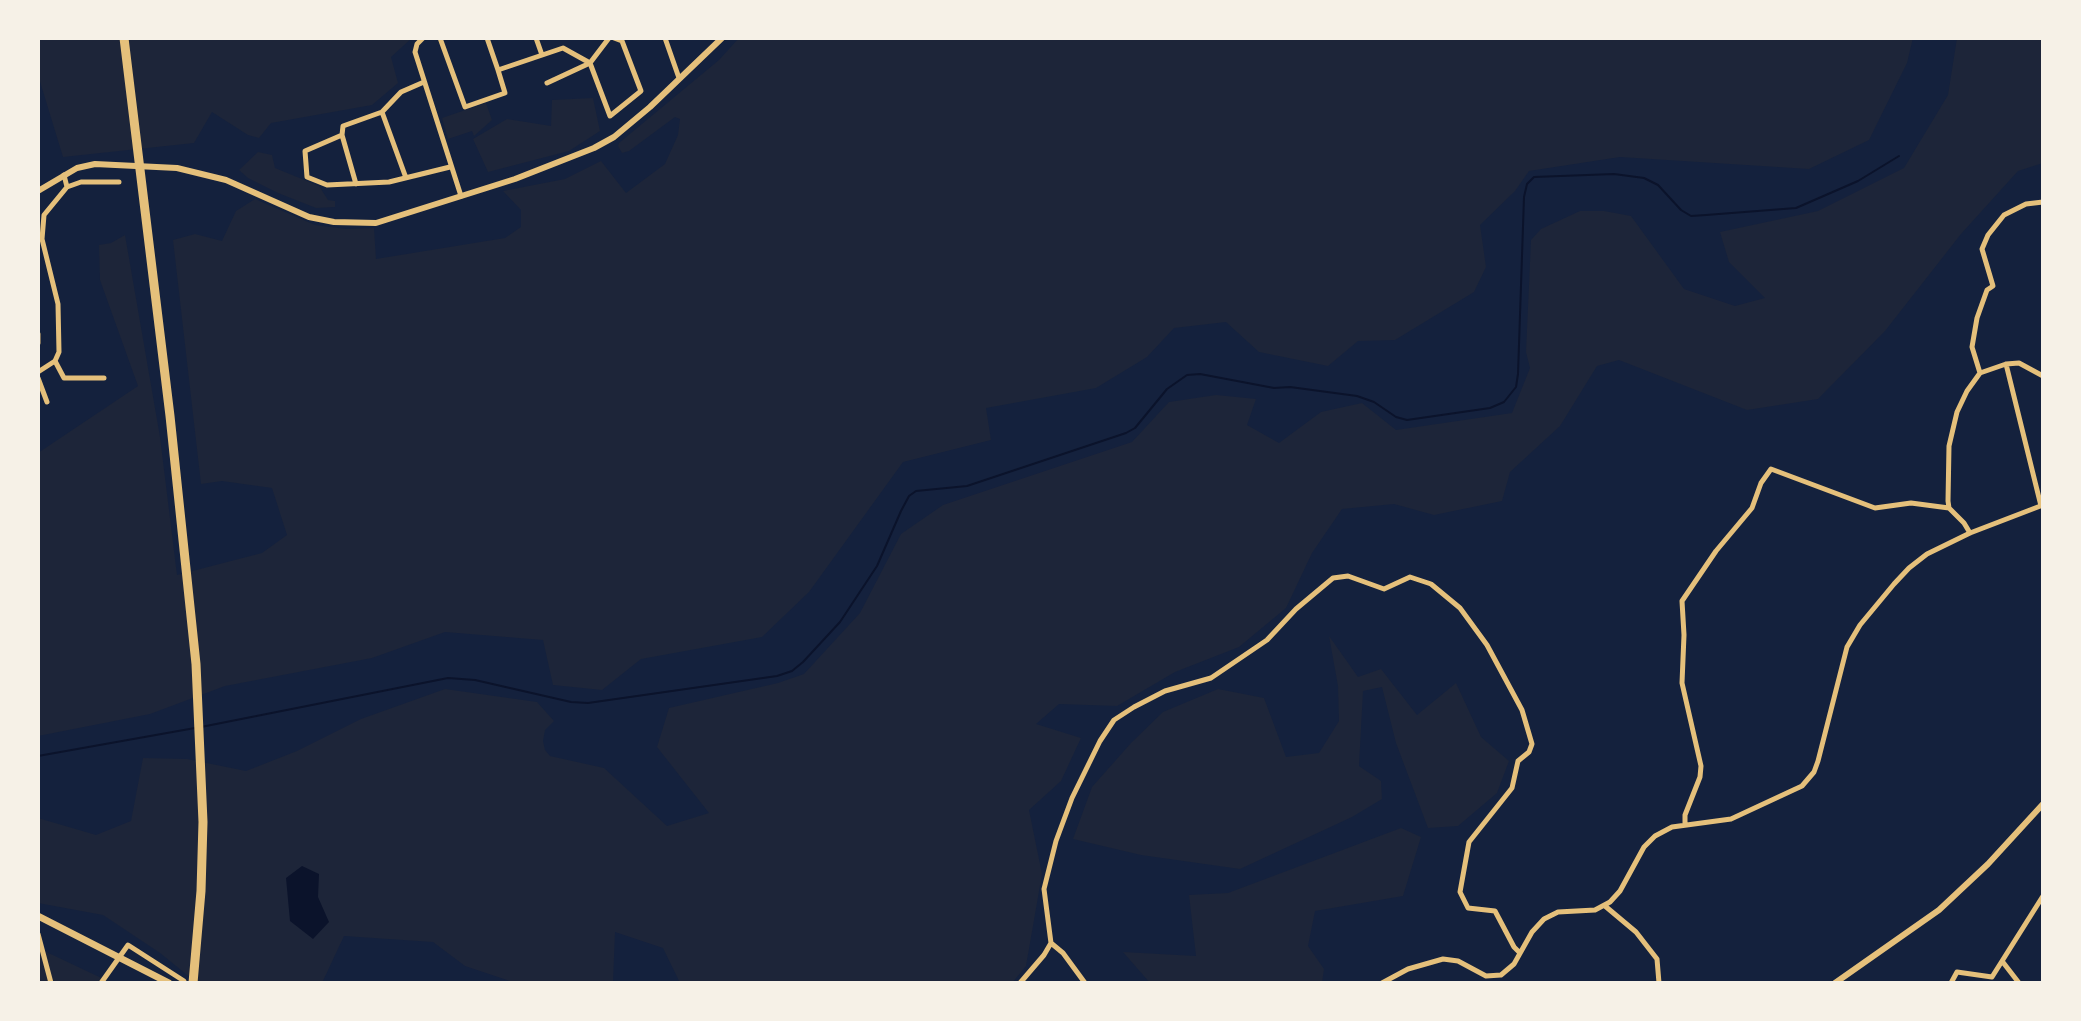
<!DOCTYPE html>
<html>
<head>
<meta charset="utf-8">
<style>
	body { margin:0 }
	#map { position:relative; width:2081px; height:1021px; overflow:hidden; background:#14213d; font-family:Quicksand,sans-serif }
	canvas { display:block }
	.frame { position:absolute; inset:0; border:40px solid #f6f1e7; pointer-events:none }
</style>
</head>
<body>
<div id="map">
<canvas width="2081" height="1021"></canvas>
<div class="frame"></div>
</div>
<script>
const ctx = document.querySelector('canvas').getContext('2d');
ctx.lineJoin = 'round';
function fillPath(path, color) { ctx.fillStyle = color; ctx.fill(path, 'evenodd'); }
const shape = rows => new Path2D(rows.map(r => 'M' + r).join(''));
function strokePath(path, color, width, dash) { ctx.strokeStyle = color; ctx.lineWidth = width; ctx.lineCap = dash ? 'butt' : 'round'; ctx.setLineDash(dash || []); ctx.stroke(path); }
fillPath(shape([
	[38,38,412,38,391,57,398,83,372,105,271,123,259,138,248,135,212,112,194,143,63,157,38,75],
	[739,38,1913,38,1907,63,1869,140,1809,169,1620,157,1529,171,1515,191,1480,225,1486,267,1474,292,1395,340,1358,341,1328,366,1259,352,1226,322,1174,328,1147,357,1096,388,986,408,991,440,903,462,809,592,762,637,641,659,602,690,553,685,543,640,445,632,372,658,225,686,150,714,38,736,38,453,138,386,100,280,99,245,111,243,125,235,160,437,177,575,262,553,287,535,272,488,222,481,201,484,173,240,195,234,222,241,236,211,255,199,315,225,346,229,374,228,376,259,505,238,521,227,521,210,503,191,565,179,601,161,626,193,665,164,678,135,680,119,675,117,629,151,622,153,618,146,619,143,719,60],
	[1957,38,2043,38,2043,163,2018,171,1961,234,1885,331,1818,399,1747,410,1619,360,1597,366,1560,426,1510,472,1502,501,1434,515,1394,504,1342,509,1312,553,1286,608,1239,647,1175,672,1117,706,1059,704,1036,724,1081,738,1061,781,1029,810,1042,874,1026,966,1012,983,680,983,663,948,615,932,613,983,516,983,465,966,433,942,344,936,322,983,197,983,160,953,103,915,38,903,38,818,96,835,131,821,143,758,187,759,246,771,297,751,361,719,445,689,537,702,554,721,545,730,543,741,545,750,550,756,604,768,667,826,709,813,657,747,669,708,778,683,804,674,860,613,901,534,943,505,1132,442,1169,402,1216,395,1256,399,1247,425,1279,443,1321,412,1362,403,1396,430,1512,413,1530,368,1526,352,1531,240,1541,229,1580,211,1604,211,1631,216,1684,289,1735,306,1765,298,1729,262,1720,232,1818,211,1904,168,1948,95],
	[593,98,600,131,569,151,488,172,473,139,507,119,551,126,552,100],
	[486,103,492,120,474,136,472,131,448,139,442,118],
	[258,152,272,155,275,168,319,186,328,200,335,201,335,207,316,208,278,193,248,178,239,170],
	[1329,636,1358,677,1381,669,1417,715,1456,683,1481,737,1509,761,1497,793,1458,826,1428,828,1396,743,1382,687,1363,691,1359,766,1381,781,1382,799,1352,817,1240,869,1141,855,1073,839,1092,787,1131,743,1163,712,1218,689,1264,698,1286,757,1319,753,1339,721,1338,686],
	[1401,828,1421,837,1403,896,1315,911,1308,946,1324,969,1322,983,1150,983,1123,952,1196,956,1189,895,1228,893],
	[38,948,112,983,38,983]
]), '#1d2539');
fillPath(shape([
	[302,866,319,874,318,897,329,922,313,939,290,921,286,878]
]), '#0b132b');
strokePath(shape([
	[201,727,448,678,475,680,571,702,588,703,777,676,792,671,803,662,840,622,877,566,901,511,909,496,916,491,967,486,1126,433,1135,428,1167,389,1187,375,1200,374,1274,388,1290,387,1357,396,1374,402,1396,417,1407,420,1490,408,1504,402,1516,387,1518,374,1524,197,1527,184,1534,177,1614,174,1644,178,1658,185,1681,210,1691,216,1706,215,1796,208,1858,181,1899,156],
	[38,756,195,728]
]), '#0b132b', 2);
strokePath(shape([
	[423,38,417,44,415,52,461,196],
	[440,38,465,107,505,93,498,70,563,48,590,63,609,38],
	[487,38,498,70],
	[536,38,542,55],
	[665,38,679,78],
	[424,82,401,92,382,112,343,126,342,135,305,151,307,177,327,185,389,182,450,167],
	[547,83,590,63,610,116,641,91,622,41,614,38],
	[382,112,406,178],
	[342,135,356,184],
	[67,187,81,182,119,182],
	[38,334,38,343],
	[55,361,64,378,104,378],
	[2006,364,2041,506],
	[38,372,55,361,59,352,58,304,42,239,44,215,67,187,64,175],
	[1980,373,1972,347,1977,318,1987,290,1993,286,1982,249,1988,235,2004,215,2026,204,2043,202],
	[38,378,47,402],
	[1970,533,1964,523,1949,508,1948,501,1949,446,1957,412,1967,391,1980,373,2006,364,2019,363,2043,376],
	[1685,825,1685,815,1700,777,1701,766,1682,683,1684,635,1682,601,1716,551,1752,508,1761,483,1771,469,1875,508,1911,503,1949,508],
	[1605,906,1636,932,1657,959,1659,983],
	[38,934,51,983],
	[2002,961,2019,983],
	[101,983,128,945,184,981,184,983],
	[1020,983,1044,955,1051,943],
	[1085,983,1063,953,1051,943,1044,889,1056,841,1072,798,1100,741,1114,720,1134,707,1165,691,1211,678,1267,640,1296,609,1333,578,1348,576,1384,589,1410,577,1431,584,1460,608,1487,645,1522,710,1532,744,1529,752,1518,761,1512,788,1469,842,1460,892,1468,908,1495,911,1514,947,1520,953],
	[1382,983,1408,969,1443,959,1458,961,1486,976,1501,975,1514,964,1532,932,1544,919,1558,912,1595,910,1610,902,1620,891,1644,847,1655,836,1672,827,1731,819,1802,786,1814,772,1818,761,1847,647,1860,625,1894,584,1909,568,1927,554,1970,533,2043,505],
	[1951,983,1957,972,1992,977,2043,896]
]), '#e5c07b', 5);
strokePath(shape([
	[38,191,77,168,95,164,177,168,226,180,309,217,334,222,376,223,515,179,594,148,614,137,650,107,722,38],
	[1835,983,1939,910,1988,864,2043,804]
]), '#e5c07b', 6);
strokePath(shape([
	[38,916,169,983]
]), '#e5c07b', 7);
strokePath(shape([
	[124,38,170,416,196,664,203,822,201,891,193,983]
]), '#e5c07b', 9);
</script>
</body>
</html>
